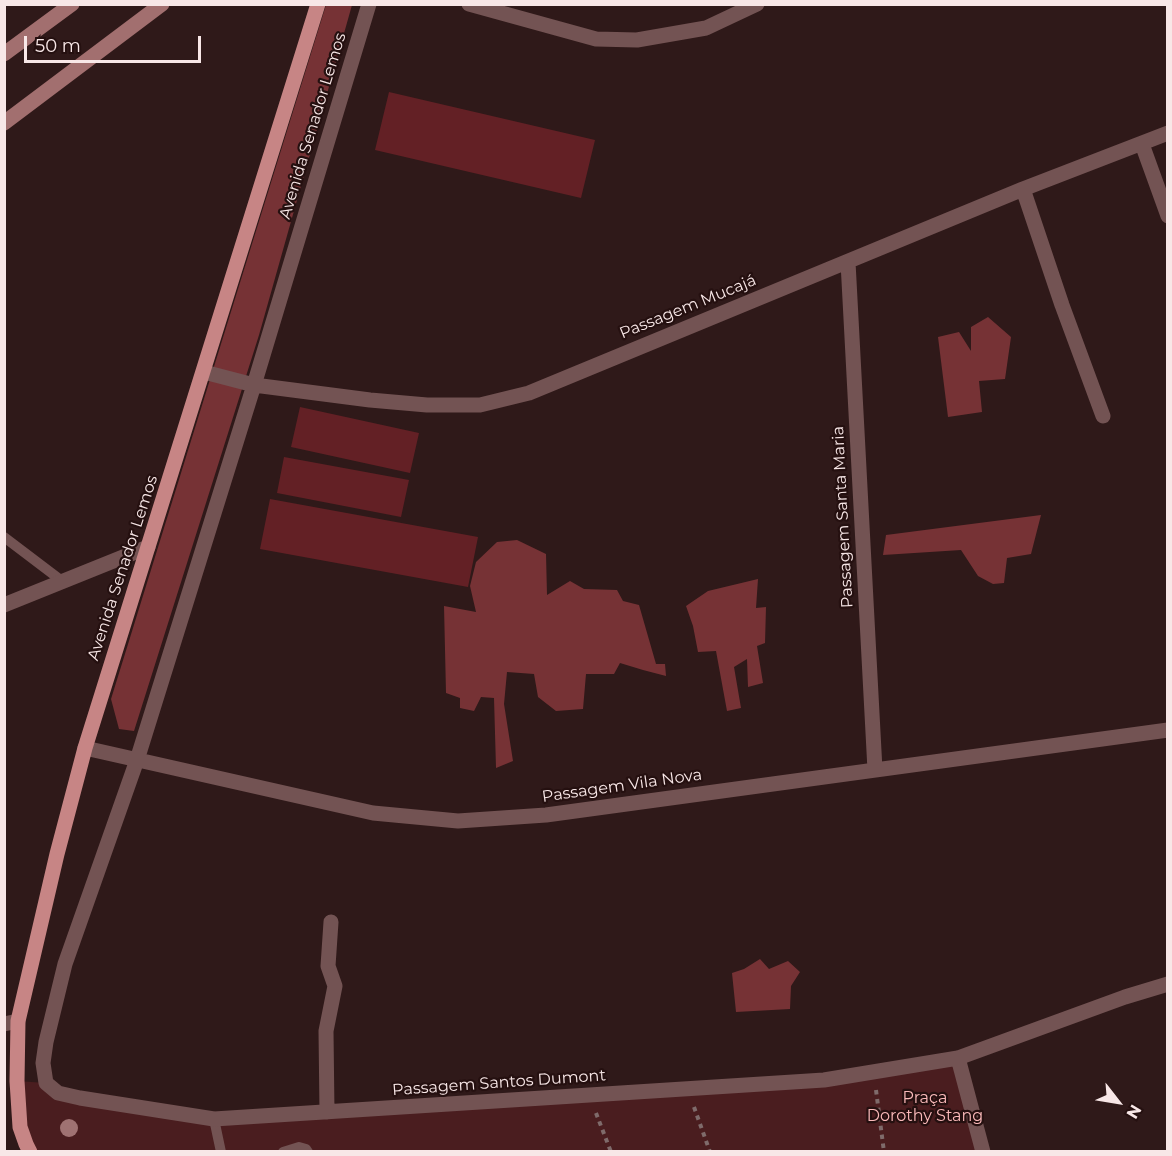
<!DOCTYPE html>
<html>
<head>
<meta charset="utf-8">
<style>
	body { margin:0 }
	#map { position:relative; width:1172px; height:1156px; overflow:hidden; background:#2f1919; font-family:Montserrat,sans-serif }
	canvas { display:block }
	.frame { position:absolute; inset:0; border:6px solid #f8e7e7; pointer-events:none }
	.north { position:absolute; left:1088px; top:1072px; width:60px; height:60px; -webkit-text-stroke:4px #251010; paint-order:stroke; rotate:121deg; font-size:16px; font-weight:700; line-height:24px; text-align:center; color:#f8e7e7 }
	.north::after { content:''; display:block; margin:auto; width:21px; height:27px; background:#f8e7e7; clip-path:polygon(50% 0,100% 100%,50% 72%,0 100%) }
	.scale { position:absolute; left:24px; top:36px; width:177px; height:27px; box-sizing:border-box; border:3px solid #f8e7e7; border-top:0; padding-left:8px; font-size:18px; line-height:21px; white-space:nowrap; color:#f8e7e7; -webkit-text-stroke:4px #251010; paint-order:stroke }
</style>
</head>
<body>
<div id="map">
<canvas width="1172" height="1156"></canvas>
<div class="frame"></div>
<div class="north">N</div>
<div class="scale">50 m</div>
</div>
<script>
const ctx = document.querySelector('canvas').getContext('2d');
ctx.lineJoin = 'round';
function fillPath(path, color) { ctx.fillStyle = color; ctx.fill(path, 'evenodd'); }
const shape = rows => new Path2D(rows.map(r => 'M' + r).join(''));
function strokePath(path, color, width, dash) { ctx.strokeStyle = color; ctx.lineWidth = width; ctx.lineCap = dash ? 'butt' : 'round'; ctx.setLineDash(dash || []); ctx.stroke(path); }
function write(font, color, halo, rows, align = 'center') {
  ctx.font = font + ' Montserrat,sans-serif'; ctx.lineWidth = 4.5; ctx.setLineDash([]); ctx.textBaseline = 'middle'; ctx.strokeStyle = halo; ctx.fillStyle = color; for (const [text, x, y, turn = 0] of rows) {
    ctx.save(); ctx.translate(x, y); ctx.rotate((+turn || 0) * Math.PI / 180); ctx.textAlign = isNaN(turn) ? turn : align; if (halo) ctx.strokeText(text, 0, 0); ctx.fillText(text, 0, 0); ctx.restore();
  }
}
fillPath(shape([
	[958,1058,983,1151,30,1151,17,1081,46,1083,58,1093,214,1119,824,1080]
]), '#4a1d1f');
fillPath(shape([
	[326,5,352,5,259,335,134,731,119,729,111,699],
	[988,317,1011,337,1005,379,979,381,982,412,948,417,938,337,959,332,971,351,971,327],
	[1041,515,1031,554,1007,558,1004,583,993,584,978,576,961,550,883,555,886,535],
	[517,540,546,554,547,595,570,581,584,589,617,590,623,601,639,605,656,664,665,664,666,676,643,670,620,663,614,674,586,674,583,709,556,711,538,697,534,674,507,672,504,704,513,761,496,768,494,698,481,697,474,711,460,708,460,698,446,693,444,606,476,612,470,586,476,562,497,542],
	[758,579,756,608,766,607,765,643,757,646,763,683,748,687,747,659,734,667,741,708,727,711,716,651,698,652,693,626,686,606,708,591],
	[760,959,769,969,788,961,800,972,791,986,790,1009,736,1012,732,973,744,969]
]), '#763235');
fillPath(shape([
	[389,92,595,140,581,198,375,150],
	[300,407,419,433,410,473,291,447],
	[284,457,409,480,401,517,277,493],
	[270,499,478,537,468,587,260,549]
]), '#632025');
strokePath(shape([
	[876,1090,884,1152],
	[694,1107,710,1152],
	[596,1113,611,1152]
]), '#7f6b6b', 4, [4.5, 4.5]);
strokePath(shape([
	[4,537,62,581],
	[214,1119,221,1152],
	[283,1152,299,1147,306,1149,308,1152]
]), '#735353', 10);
strokePath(shape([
	[369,4,254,385,137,760,65,964,46,1042,43,1063,46,1083,58,1093,80,1098,214,1119,824,1080,958,1058,1125,997,1168,984],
	[469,4,596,39,637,40,706,28,757,4],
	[1142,144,1168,216],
	[1023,189,1062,305,1103,416],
	[848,262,875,770],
	[204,372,254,385,370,400,427,405,480,405,529,393,1023,189,1168,133],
	[4,605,148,547],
	[85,748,373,813,458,821,546,815,1168,730],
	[4,1024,18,1021],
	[958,1058,983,1152],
	[327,1112,326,1031,335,986,328,966,331,922]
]), '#735353', 15);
strokePath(shape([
	[4,54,72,4],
	[4,123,162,4]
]), '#a26f6f', 15);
strokePath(shape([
	[30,1152,26,1144,20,1127,17,1081,18,1021,57,854,85,748,318,4]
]), '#c78585', 15);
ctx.fillStyle = '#9f7272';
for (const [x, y] of [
	[69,1128]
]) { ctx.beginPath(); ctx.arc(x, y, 9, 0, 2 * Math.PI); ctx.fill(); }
write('16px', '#f8e7e7', '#251010', [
	["Avenida Senador Lemos",313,126,-73],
	["Passagem Mucajá",688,307,-22],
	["Passagem Santa Maria",843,517,-93],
	["Avenida Senador Lemos",123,568,-72],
	["Passagem Vila Nova",622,786,-8],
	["Passagem Santos Dumont",499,1083,-4]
]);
write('16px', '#fbbaba', '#251010', [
	["Praça",925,1098],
	["Dorothy Stang",925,1116]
]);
</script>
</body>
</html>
